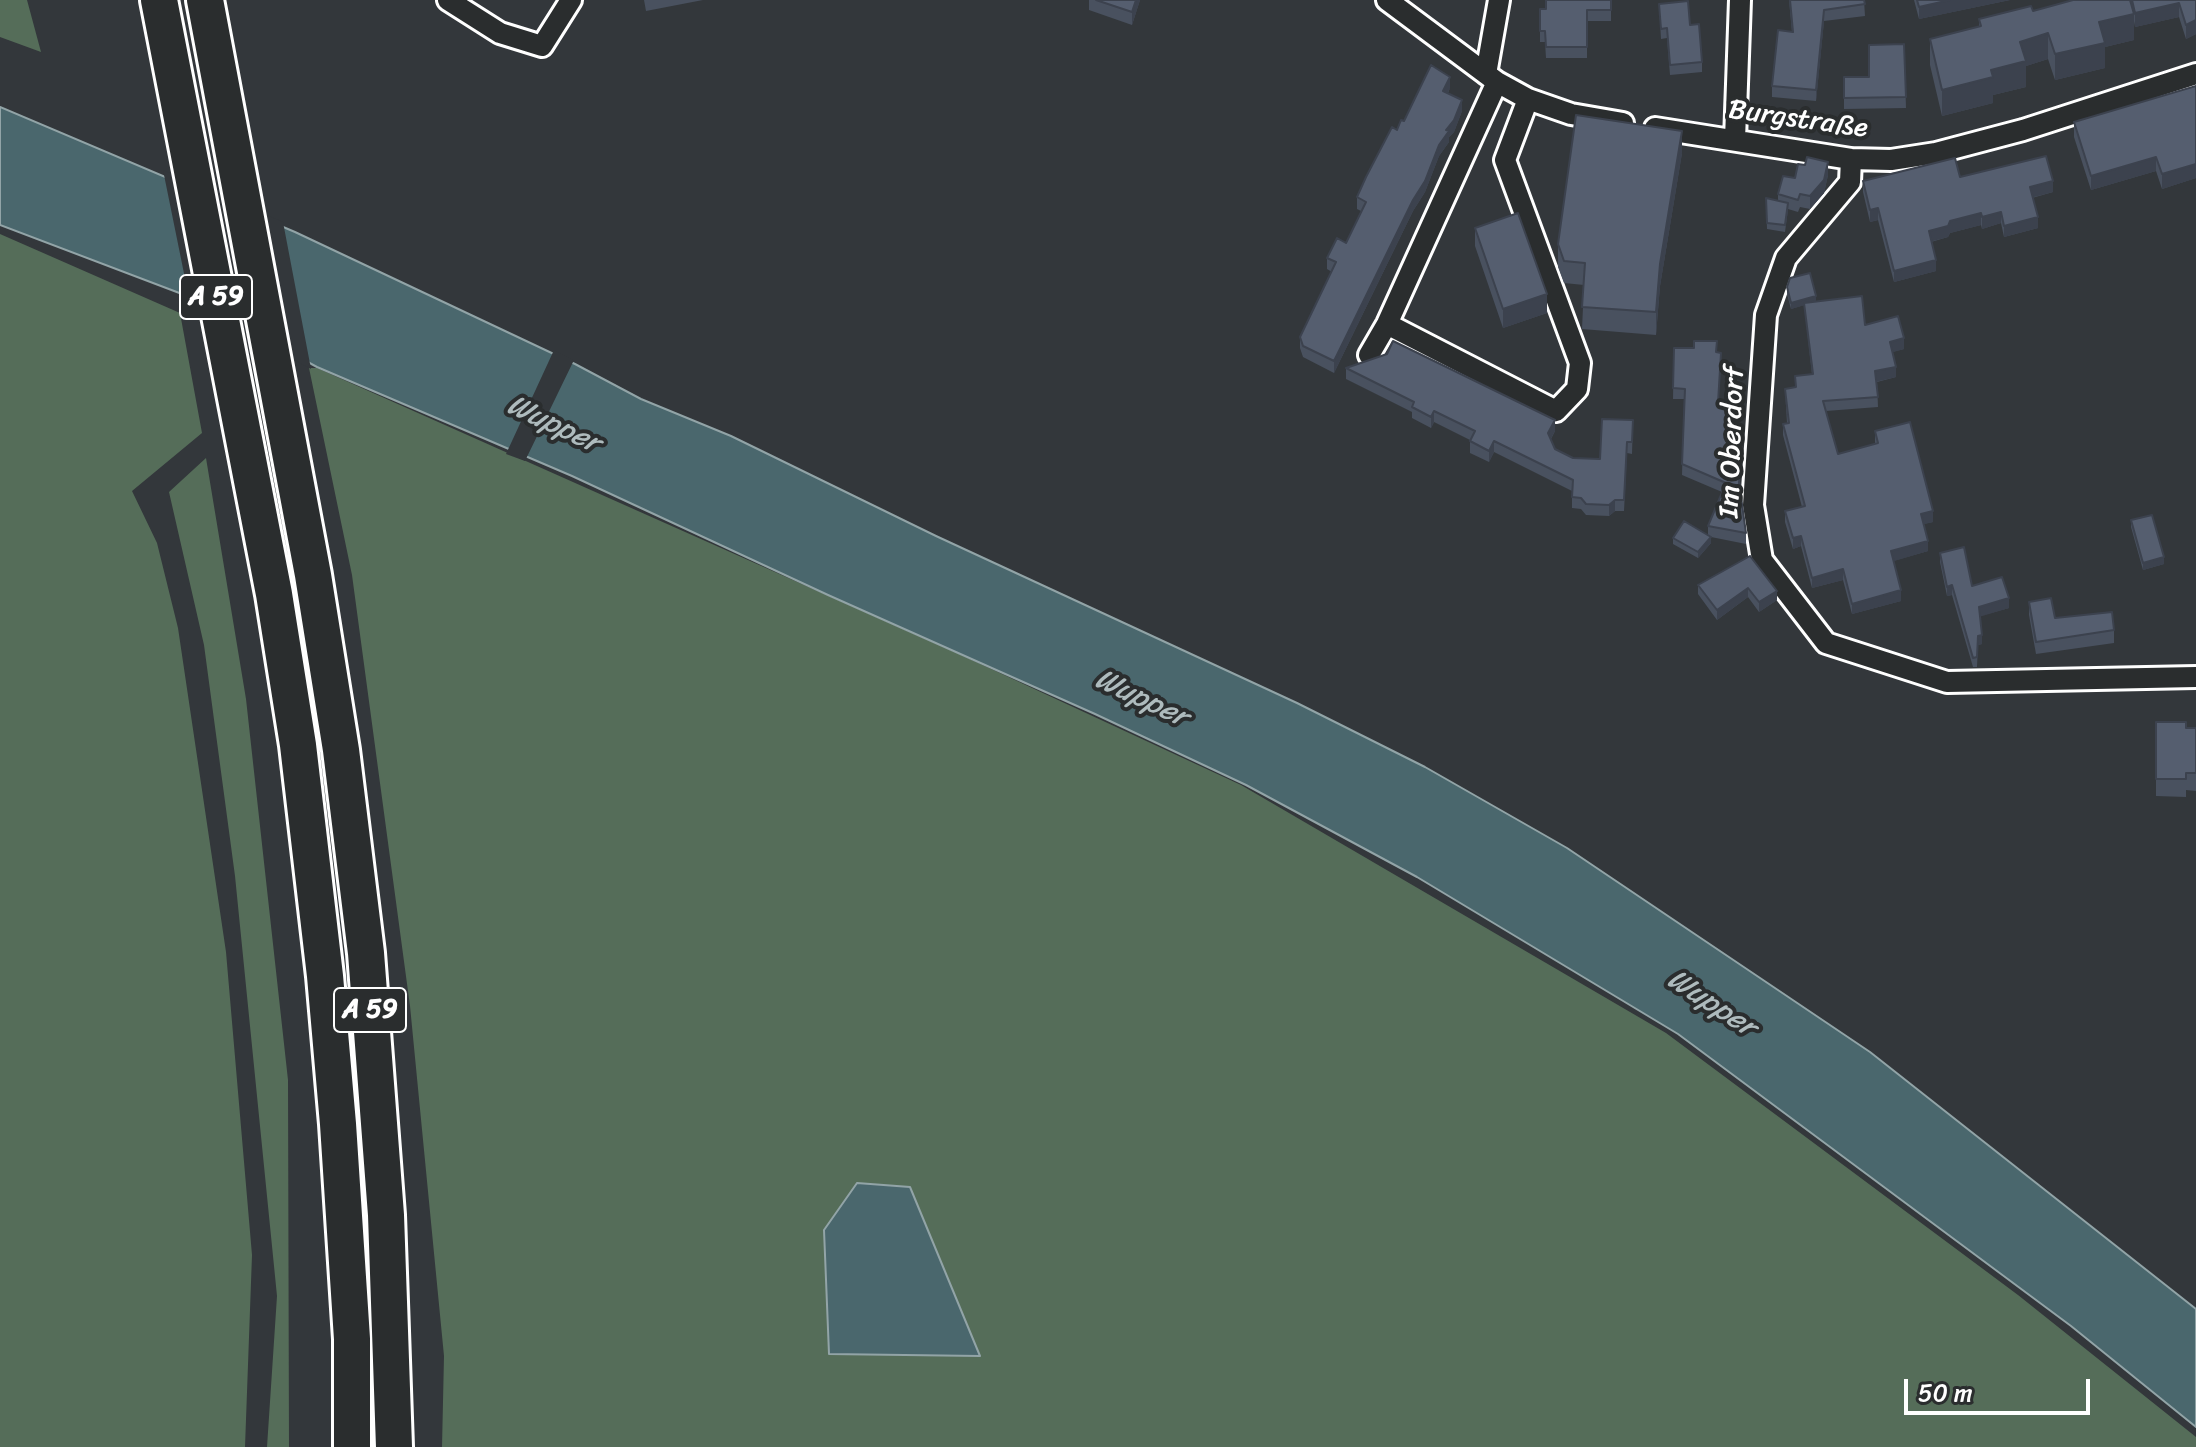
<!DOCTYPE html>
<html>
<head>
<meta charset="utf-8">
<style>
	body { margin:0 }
	#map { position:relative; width:2196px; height:1447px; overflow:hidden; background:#33373b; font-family:Sriracha,sans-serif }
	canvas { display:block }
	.scale { position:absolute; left:1904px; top:1379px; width:186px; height:36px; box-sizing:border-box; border:4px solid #fff; border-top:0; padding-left:10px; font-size:24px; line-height:28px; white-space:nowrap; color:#fff; -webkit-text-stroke:6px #2a2d2e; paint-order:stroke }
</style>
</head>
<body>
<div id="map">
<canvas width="2196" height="1447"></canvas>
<div class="scale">50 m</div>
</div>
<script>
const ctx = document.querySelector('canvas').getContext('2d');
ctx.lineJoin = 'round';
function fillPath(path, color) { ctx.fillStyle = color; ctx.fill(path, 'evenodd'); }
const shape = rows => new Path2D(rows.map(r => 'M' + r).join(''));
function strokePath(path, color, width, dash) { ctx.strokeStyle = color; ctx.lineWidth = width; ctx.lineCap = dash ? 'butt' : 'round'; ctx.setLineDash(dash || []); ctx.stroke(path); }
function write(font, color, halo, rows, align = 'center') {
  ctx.font = font + ' Sriracha,sans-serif'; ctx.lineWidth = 8; ctx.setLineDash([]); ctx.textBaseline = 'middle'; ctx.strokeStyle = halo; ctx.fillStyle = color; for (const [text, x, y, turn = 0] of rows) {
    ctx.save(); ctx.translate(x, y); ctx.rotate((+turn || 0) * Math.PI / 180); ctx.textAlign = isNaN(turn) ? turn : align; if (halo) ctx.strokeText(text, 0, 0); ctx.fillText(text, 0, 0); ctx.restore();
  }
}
fillPath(shape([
	[0,0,27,0,41,52,0,37],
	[0,234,180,313,202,433,132,491,157,543,178,628,226,952,252,1255,245,1447,0,1447],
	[309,368,317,368,959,654,1241,785,1666,1033,2018,1295,2196,1437,2196,1447,442,1447,444,1356,410,1006,352,575],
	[206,458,246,699,288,1080,289,1447,267,1447,277,1296,235,876,204,645,169,492]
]), '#556d59');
const water = shape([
	[0,107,295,232,575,364,641,399,731,436,936,536,1297,703,1425,767,1567,848,1870,1052,2196,1309,2196,1427,2071,1326,1678,1034,1417,877,1246,785,1095,714,828,595,572,476,317,367,182,294,0,225,0,107],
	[857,1183,910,1187,980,1356,829,1354,824,1230,857,1183]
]);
fillPath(water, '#4a676d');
strokePath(water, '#92a4a7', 2);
fillPath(shape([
	[163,170,283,222,311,369,190,303],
	[554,350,574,360,525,461,506,454]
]), '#33373b');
const street = shape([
	[448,0,500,33,542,46,571,0],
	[1387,0,1497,82,1528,99,1571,114,1623,123],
	[1486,74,1499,0],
	[1655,128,1851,159,1891,160,1936,153,2023,130,2196,74],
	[1735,140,1740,0],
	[1851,159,1850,182,1786,258,1766,315,1753,505,1762,560,1826,643,1947,682,2196,677],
	[1387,324,1556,411,1577,389,1580,363,1505,160,1528,99],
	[1369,355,1387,324,1497,82]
]);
const highway = shape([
	[159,0,274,594,298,745,325,976,338,1124,352,1339,352,1447],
	[205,0,313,575,341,750,366,953,386,1215,394,1447]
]);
strokePath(street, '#fff', 26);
strokePath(highway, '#fff', 42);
strokePath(street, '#2a2d2e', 20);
strokePath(highway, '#2a2d2e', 36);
fillPath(shape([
	[644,0,703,0,646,11],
	[1089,0,1140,0,1132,25,1089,10],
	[1611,0,1611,21,1587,21,1587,58,1546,58,1545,42,1540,42,1540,9],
	[1789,0,1864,0,1865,16,1824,21,1816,101,1772,97,1772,86,1792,32],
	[1914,0,2010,0,1919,19],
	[2073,0,2196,0,2196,34,2186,39,2179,17,2135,27,2134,21,2134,40,2105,47,2105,68,2055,80,2048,59,2026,66,2026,87,1993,95,1993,103,1942,116,1930,65,1930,39,1979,27,1979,19,2033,11],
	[1659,4,1690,25,1702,62,1702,72,1670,75,1667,38,1661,39],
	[1904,44,1906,108,1844,109,1844,77,1869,77],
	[2196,86,2196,178,2162,189,2156,171,2091,190,2074,137,2074,122],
	[1450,88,1448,93,1462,111,1454,132,1449,137,1449,142,1439,156,1425,192,1413,211,1334,373,1303,357,1300,348,1300,337,1332,272,1327,269,1327,258,1346,243,1361,211,1357,209,1357,197,1397,130,1404,121],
	[1682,153,1660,286,1656,335,1582,329,1584,285,1564,283,1558,267,1558,244],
	[1828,175,1824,193,1810,209,1800,207,1798,212,1788,209,1785,232,1767,229,1766,198,1778,201,1778,194,1795,178],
	[1960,177,2053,192,2032,198,2038,228,2004,237,2001,223,1982,229,1981,225,1950,233,1948,237,1931,242,1936,271,1894,282,1878,220,1870,222,1863,192,1863,181],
	[1475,228,1547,313,1503,328,1475,246],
	[1787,287,1865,325,1904,349,1892,352,1896,377,1877,382,1878,407,1826,411,1838,454,1875,444,1875,431,1933,522,1923,524,1928,551,1893,561,1901,601,1852,614,1843,580,1812,588,1801,546,1793,549,1785,522,1785,511,1802,507,1783,435,1783,424,1787,423,1785,389,1795,387,1795,376,1812,374,1804,305,1791,309,1787,294],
	[1674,348,1694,348,1719,403,1736,447,1746,533,1746,544,1711,537,1711,543,1698,558,1673,544,1673,538,1708,535,1708,526,1722,492,1682,475,1684,399,1673,399],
	[1346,368,1555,431,1551,439,1555,449,1573,458,1600,459,1633,420,1632,454,1627,453,1624,511,1615,511,1609,516,1586,515,1581,509,1572,508,1572,491,1494,452,1489,462,1470,453,1470,440,1434,422,1431,428,1412,418,1412,412,1346,379],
	[2131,520,2164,564,2143,570,2131,527],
	[1940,553,1972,586,2009,608,1980,616,1982,644,1978,645,1977,667,1973,667,1952,595,1947,596,1940,562],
	[1750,556,1777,600,1759,612,1748,597,1717,620,1698,594,1698,585],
	[2029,602,2055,618,2114,630,2114,643,2036,654,2029,615],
	[2156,722,2186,728,2196,728,2196,791,2186,790,2186,797,2156,796]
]), '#49515f');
fillPath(shape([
	[1136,0,1140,0,1132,25,1132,12],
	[1950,0,2010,0,1919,19,1919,7],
	[2179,3,2179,17,2135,27,2135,13],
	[1824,10,1824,21,1816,101,1816,90],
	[2134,14,2134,40,2105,47,2105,68,2055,80,2055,54,2099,22],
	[2196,20,2196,34,2186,39,2186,25],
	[2048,33,2048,59,2026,66,2026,87,1993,95,1993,103,1942,116,1942,90,1991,70,2020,42],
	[1450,77,1450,88,1443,102,1443,91],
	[1462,100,1462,111,1454,132,1449,137,1449,142,1439,156,1425,192,1413,211,1334,373,1334,361],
	[1682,131,1682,153,1660,286,1656,335,1656,312,1660,264],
	[2156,157,2156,171,2091,190,2091,176],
	[1828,162,1828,175,1824,193,1810,209,1810,196],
	[2196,164,2196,178,2162,189,2162,174],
	[2053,181,2053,192,2030,198,2030,187],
	[1878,208,1878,220,1870,222,1870,210],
	[2001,212,2001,223,1982,229,1982,217],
	[1981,213,1981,225,1950,233,1948,237,1929,242,1929,231,1950,221],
	[2038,217,2038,228,2004,237,2004,226],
	[1936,260,1936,271,1894,282,1894,271],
	[1547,294,1547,313,1503,328,1503,309],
	[1816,296,1816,302,1791,309,1791,303],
	[1904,338,1904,349,1890,353,1890,342],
	[1896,367,1896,377,1875,382,1875,371],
	[1434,411,1434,422,1431,428,1431,417],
	[1555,420,1555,431,1548,444,1548,433],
	[1494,441,1494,452,1489,462,1489,451],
	[1615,500,1615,511,1609,516,1609,505],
	[1933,511,1933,522,1921,525,1921,514],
	[1801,536,1801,546,1793,549,1793,538],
	[1711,537,1711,543,1698,558,1698,552],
	[1928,541,1928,551,1891,562,1891,551],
	[2164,557,2164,564,2143,570,2143,563],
	[1843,569,1843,580,1812,588,1812,578],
	[1952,585,1952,595,1947,596,1947,587],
	[1748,588,1748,597,1717,620,1717,610],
	[1901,590,1901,601,1852,614,1852,604],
	[1777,591,1777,600,1759,612,1759,602],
	[2009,598,2009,608,1979,617,1979,607],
	[1982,635,1982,644,1978,645,1977,667,1978,636]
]), '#3c424e');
const building = shape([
	[1096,0,1136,0,1132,12,1096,0],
	[1546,0,1611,0,1611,10,1587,10,1587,47,1546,47,1545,31,1540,31,1540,9,1546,9,1546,0],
	[1790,0,1864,0,1865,4,1824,10,1816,90,1772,86,1778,30,1793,32,1790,0],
	[1917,0,1950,0,1919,7,1917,0],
	[2073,0,2130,0,2134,14,2099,22,2105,43,2055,54,2048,33,2020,42,2026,61,1991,70,1993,77,1942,90,1930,39,1981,26,1979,19,2031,6,2033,11,2073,0],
	[2132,0,2196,0,2196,20,2186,25,2179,3,2135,13,2132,0],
	[1688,1,1690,25,1699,24,1702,62,1670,65,1667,28,1661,29,1659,4,1688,1],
	[1904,44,1906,97,1844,98,1844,77,1869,77,1869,45,1904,44],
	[1431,65,1450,77,1443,91,1462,100,1454,120,1446,130,1449,131,1439,145,1425,181,1413,200,1334,361,1303,346,1300,337,1336,262,1327,258,1337,238,1346,243,1366,202,1357,197,1366,177,1392,127,1397,130,1401,120,1404,121,1431,65],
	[2196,86,2196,164,2162,174,2156,157,2091,176,2074,122,2196,86],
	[1576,115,1682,131,1660,264,1656,312,1582,307,1585,263,1564,261,1558,244,1576,115],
	[2046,156,2053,181,2030,187,2038,217,2004,226,2001,212,1982,217,1981,213,1950,221,1948,226,1929,231,1936,260,1894,271,1878,208,1870,210,1863,181,1955,158,1960,177,2046,156],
	[1807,157,1828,162,1824,180,1810,196,1800,194,1798,200,1778,194,1783,176,1795,178,1798,164,1805,165,1807,157],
	[1766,198,1788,203,1785,225,1767,223,1766,198],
	[1518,213,1547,294,1503,309,1475,228,1518,213],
	[1810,273,1816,296,1791,303,1787,287,1790,278,1810,273],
	[1862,296,1865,325,1898,316,1904,338,1890,342,1896,367,1875,371,1878,397,1823,401,1838,454,1878,443,1875,431,1910,422,1933,511,1921,514,1928,541,1891,551,1901,590,1852,604,1843,569,1812,578,1801,536,1793,538,1785,511,1805,506,1783,424,1789,423,1785,389,1796,387,1795,376,1813,374,1804,303,1862,296],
	[1393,341,1555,420,1548,433,1555,449,1573,458,1600,459,1602,419,1633,420,1632,442,1627,442,1624,500,1615,500,1609,505,1586,504,1581,498,1572,497,1573,480,1494,441,1489,451,1470,441,1475,431,1434,411,1431,417,1412,407,1414,402,1346,368,1387,354,1393,341],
	[1694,341,1717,341,1716,352,1721,353,1718,403,1736,404,1736,447,1741,447,1739,483,1746,533,1708,526,1726,483,1682,464,1685,389,1673,388,1674,348,1694,348,1694,341],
	[2152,515,2164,557,2143,563,2131,520,2152,515],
	[1684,521,1711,537,1698,552,1673,538,1684,521],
	[1964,547,1972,586,2002,577,2009,598,1979,607,1982,635,1978,636,1977,657,1973,658,1952,585,1947,587,1940,553,1964,547],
	[1750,556,1777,591,1759,602,1748,588,1717,610,1698,585,1750,556],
	[2051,598,2055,618,2112,612,2114,630,2036,642,2029,602,2051,598],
	[2156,722,2186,722,2186,728,2196,728,2196,773,2186,773,2186,779,2156,779,2156,722]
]);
fillPath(building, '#555e6f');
strokePath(building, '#3c424e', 2);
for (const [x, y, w] of [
	[216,297,72],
	[370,1010,72]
]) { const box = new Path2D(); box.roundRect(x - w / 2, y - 22, w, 44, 6); ctx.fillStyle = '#2a2d2e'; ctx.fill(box); strokePath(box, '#fff', 2); }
write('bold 26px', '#fff', null, [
	["A 59",216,297],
	["A 59",370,1010]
]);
write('28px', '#fff', '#2a2d2e', [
	["Burgstraße",1798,120,8],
	["Im Oberdorf",1733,442,-88]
]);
write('italic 30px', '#aebbbd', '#2a2d2e', [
	["Wupper",553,425,25],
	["Wupper",1141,699,25],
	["Wupper",1711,1004,33]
]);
</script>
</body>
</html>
